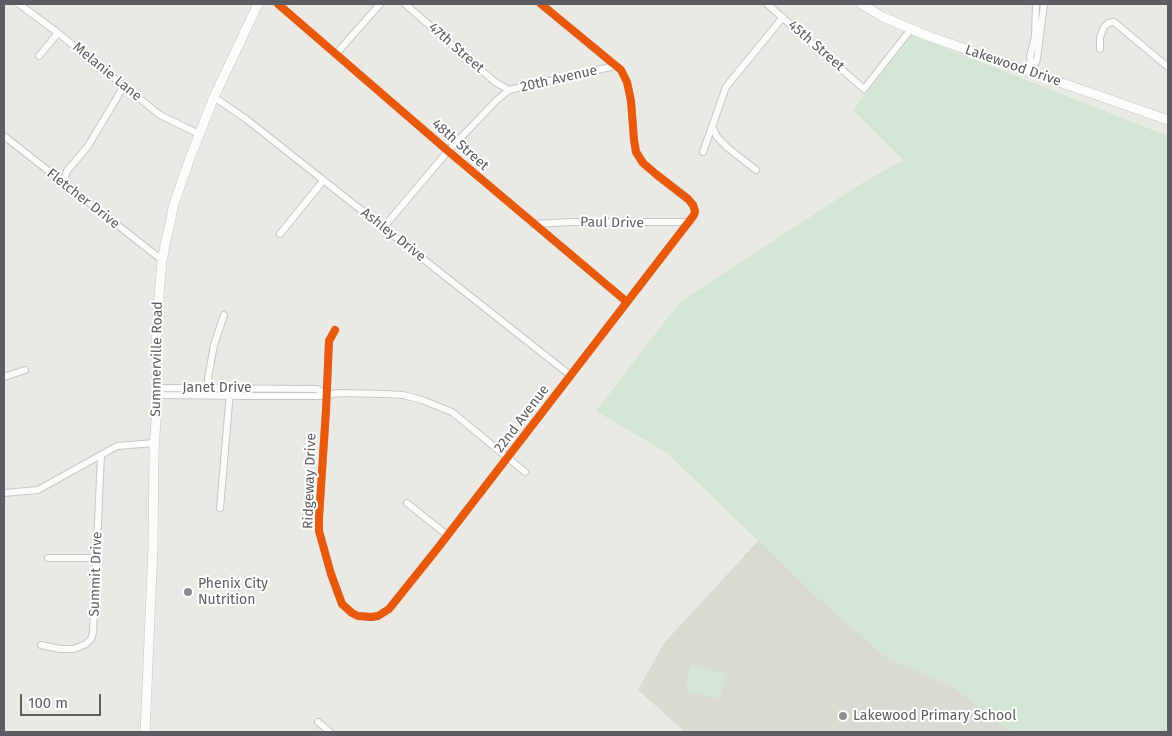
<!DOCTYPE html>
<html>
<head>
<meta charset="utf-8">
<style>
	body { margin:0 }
	#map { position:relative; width:1172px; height:736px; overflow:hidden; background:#eae9e4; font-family:"Fira Sans",sans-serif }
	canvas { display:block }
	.frame { position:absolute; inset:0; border:5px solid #5b5d62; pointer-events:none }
	.scale { position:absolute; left:20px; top:694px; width:81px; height:22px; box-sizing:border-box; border:2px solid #5b5d62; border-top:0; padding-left:6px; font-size:15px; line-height:18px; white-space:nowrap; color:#5b5d62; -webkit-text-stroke:4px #fff; paint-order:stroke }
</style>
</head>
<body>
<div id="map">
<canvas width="1172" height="736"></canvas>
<div class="frame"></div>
<div class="scale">100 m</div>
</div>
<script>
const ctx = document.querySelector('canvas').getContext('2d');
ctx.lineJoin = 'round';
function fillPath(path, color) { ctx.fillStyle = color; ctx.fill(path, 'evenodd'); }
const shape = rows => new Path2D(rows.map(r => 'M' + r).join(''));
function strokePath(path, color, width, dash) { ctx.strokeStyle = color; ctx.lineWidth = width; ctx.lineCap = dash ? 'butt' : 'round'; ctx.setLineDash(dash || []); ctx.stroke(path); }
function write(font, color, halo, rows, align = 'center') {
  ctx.font = font + ' "Fira Sans",sans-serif'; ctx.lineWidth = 4; ctx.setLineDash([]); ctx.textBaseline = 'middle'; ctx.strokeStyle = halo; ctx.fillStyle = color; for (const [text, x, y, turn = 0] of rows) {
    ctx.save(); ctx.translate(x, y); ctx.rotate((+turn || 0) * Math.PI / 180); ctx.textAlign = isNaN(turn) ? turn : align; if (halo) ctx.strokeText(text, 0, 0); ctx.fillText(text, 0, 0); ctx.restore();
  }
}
fillPath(shape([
	[759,540,819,599,886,657,952,686,1010,732,685,732,638,690,664,643]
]), '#dad9d2');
fillPath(shape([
	[912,35,1168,136,1168,732,1010,732,952,686,886,657,819,599,667,453,596,411,680,302,859,185,903,160,853,110],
	[691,665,726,674,720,699,685,690]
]), '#d3e5d4');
const street = shape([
	[19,4,58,33,160,115,199,134],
	[278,4,448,151,627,302],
	[405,4,495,82,509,90],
	[767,4,864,89,911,29],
	[1100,49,1100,37,1104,27,1108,23,1114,22,1168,67],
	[336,54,380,4],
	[39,56,58,33],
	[1032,71,1030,56,1035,37,1036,4],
	[1032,72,1037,59,1044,4],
	[214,97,246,119,570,375],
	[712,126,717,137,728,148,756,170],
	[4,136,162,260],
	[703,152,726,87,783,17],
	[63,183,67,171,88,146,124,86],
	[533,224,570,222,690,222],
	[383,228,448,151,497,100,509,90,615,66],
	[280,234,323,181],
	[335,330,329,341,326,410,319,518,319,531,331,574,342,604,352,613,358,616,371,617,378,616,389,609,437,549,694,215,695,211,693,205,688,199,657,175,643,163,636,152,634,140,631,101,627,82,621,70,541,4],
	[4,377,25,370],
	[209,392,208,378,214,345,224,315],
	[156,393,164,395,243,396,320,396,339,393,384,394,403,395,422,400,452,412,525,472],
	[156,393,163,388,317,389,327,396],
	[4,493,38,490,117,446,155,443],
	[407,503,447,535],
	[220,508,230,392],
	[48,558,97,558],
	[41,645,60,649,74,649,86,644,91,639,93,633,101,455],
	[318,722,330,732]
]);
const secondary = shape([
	[861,4,883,17,928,36,1168,120],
	[145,732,153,547,154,451,157,403,156,367,157,320,162,260,174,204,190,158,214,97,258,4]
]);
strokePath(street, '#c7c7c6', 8);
strokePath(secondary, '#c5c6c4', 10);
strokePath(street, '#fcfcfb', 6);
strokePath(secondary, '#fcfcfb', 9);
strokePath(shape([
	[278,4,448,151,627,302],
	[335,330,329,341,326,410,319,518,319,531,331,574,342,604,352,613,358,616,371,617,378,616,389,609,437,549,694,215,695,211,693,205,688,199,657,175,643,163,636,152,634,140,631,101,627,82,621,70,541,4]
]), '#e8590c', 8);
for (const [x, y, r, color] of [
	[188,592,5,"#8d8e90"],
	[843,716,5,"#8d8e90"]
]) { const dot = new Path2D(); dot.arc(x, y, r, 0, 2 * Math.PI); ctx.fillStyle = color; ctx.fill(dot); strokePath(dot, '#fff', 2); }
write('14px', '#5b5d62', '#fff', [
	["45th Street",816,46,41],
	["47th Street",456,48,41],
	["Lakewood Drive",1013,66,19],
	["Melanie Lane",107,72,39],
	["20th Avenue",559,79,-13],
	["48th Street",460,145,41],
	["Fletcher Drive",83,199,38],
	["Paul Drive",612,223,1],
	["Ashley Drive",393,235,38],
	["Summerville Road",157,359,-89],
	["Janet Drive",217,388],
	["22nd Avenue",522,419,-53],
	["Ridgeway Drive",310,481,-88],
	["Summit Drive",96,574,-88]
]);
write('14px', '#5b5d62', '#fff', [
	["Phenix City",198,584],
	["Nutrition",198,600],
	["Lakewood Primary School",853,716]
], 'left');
</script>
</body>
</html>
